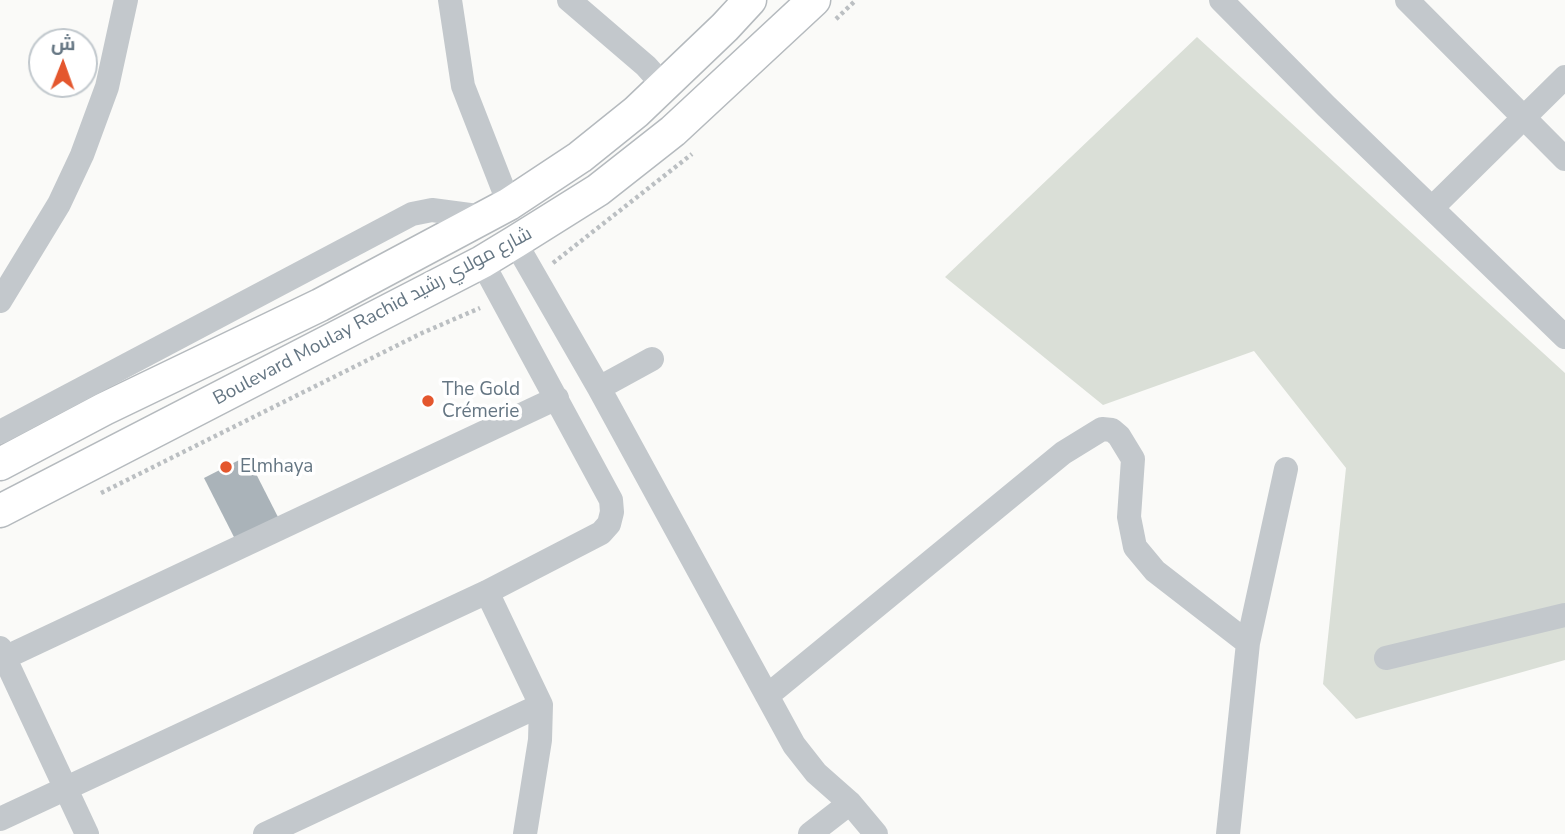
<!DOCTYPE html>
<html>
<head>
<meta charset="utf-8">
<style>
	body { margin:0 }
	#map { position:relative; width:1565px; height:834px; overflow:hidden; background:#fafaf8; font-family:"Nunito Sans",Cairo,sans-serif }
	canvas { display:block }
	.north { position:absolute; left:28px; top:28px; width:70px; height:70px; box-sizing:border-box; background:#fff; border:2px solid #c1c8cd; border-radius:50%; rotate:1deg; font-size:19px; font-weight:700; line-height:28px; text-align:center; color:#657683 }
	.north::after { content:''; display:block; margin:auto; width:24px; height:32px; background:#e4572e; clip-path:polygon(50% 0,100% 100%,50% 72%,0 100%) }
</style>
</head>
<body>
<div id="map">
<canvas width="1565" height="834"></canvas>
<div class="north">ش</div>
</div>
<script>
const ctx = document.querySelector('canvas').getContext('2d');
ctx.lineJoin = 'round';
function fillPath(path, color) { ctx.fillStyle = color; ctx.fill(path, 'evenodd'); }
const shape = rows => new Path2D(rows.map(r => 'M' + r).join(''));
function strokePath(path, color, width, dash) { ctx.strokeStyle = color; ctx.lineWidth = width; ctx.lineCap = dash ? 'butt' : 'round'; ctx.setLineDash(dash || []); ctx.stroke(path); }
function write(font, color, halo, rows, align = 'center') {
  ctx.font = font + ' "Nunito Sans",Cairo,sans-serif'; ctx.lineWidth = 7; ctx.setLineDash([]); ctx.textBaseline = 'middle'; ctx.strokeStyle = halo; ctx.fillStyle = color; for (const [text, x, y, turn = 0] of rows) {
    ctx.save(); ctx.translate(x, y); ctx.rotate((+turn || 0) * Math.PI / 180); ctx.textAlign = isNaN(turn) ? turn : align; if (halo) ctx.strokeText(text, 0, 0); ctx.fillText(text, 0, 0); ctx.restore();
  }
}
fillPath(shape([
	[1197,37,1565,373,1565,660,1356,719,1323,684,1346,468,1254,351,1103,405,945,277]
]), '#dadfd7');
fillPath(shape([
	[247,456,279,519,236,541,204,478]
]), '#aab3b9');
const major = shape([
	[0,464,104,409,320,305,509,204,580,157,636,112,725,27,750,0],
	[0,511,482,262,515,242,598,190,673,131,814,0]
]);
strokePath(major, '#b5babe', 35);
strokePath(shape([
	[836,19,856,0],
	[553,263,692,154],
	[101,493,422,333,480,308]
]), '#bbbfc2', 4.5, [3.5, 3.5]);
strokePath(shape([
	[450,0,463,86,509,204],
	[569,0,646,66,663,85],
	[1221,0,1326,106,1565,337],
	[1407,0,1565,159],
	[1432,208,1565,77],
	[515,242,599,388,794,745,816,773,850,803,876,834],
	[0,301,59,204,82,155,107,87,126,0],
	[599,388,652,359],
	[0,432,412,214,432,210,485,217],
	[487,592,541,705,540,740,525,834],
	[0,648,87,834],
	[1386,658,1565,615],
	[0,660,557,398],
	[767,696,1063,453,1102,429,1112,430,1119,436,1133,459,1129,517,1135,547,1155,571,1248,643],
	[0,819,487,592,601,533,609,524,612,512,611,500,482,262],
	[265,834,541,705],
	[810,834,850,803],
	[1228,834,1248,643,1286,469]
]), '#c3c8cc', 24);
strokePath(major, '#fff', 32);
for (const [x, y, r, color] of [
	[428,401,7,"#e4572e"],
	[226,467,7,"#e4572e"]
]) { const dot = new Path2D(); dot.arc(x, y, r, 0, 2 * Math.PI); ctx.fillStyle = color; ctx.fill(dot); strokePath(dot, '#fff', 2.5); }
write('19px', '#657683', '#fff', [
	["Boulevard Moulay Rachid شارع مولاي رشيد",373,317,-28]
]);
write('19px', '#657683', '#fff', [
	["The Gold",442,390],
	["Crémerie",442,412],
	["Elmhaya",240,467]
], 'left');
</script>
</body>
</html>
